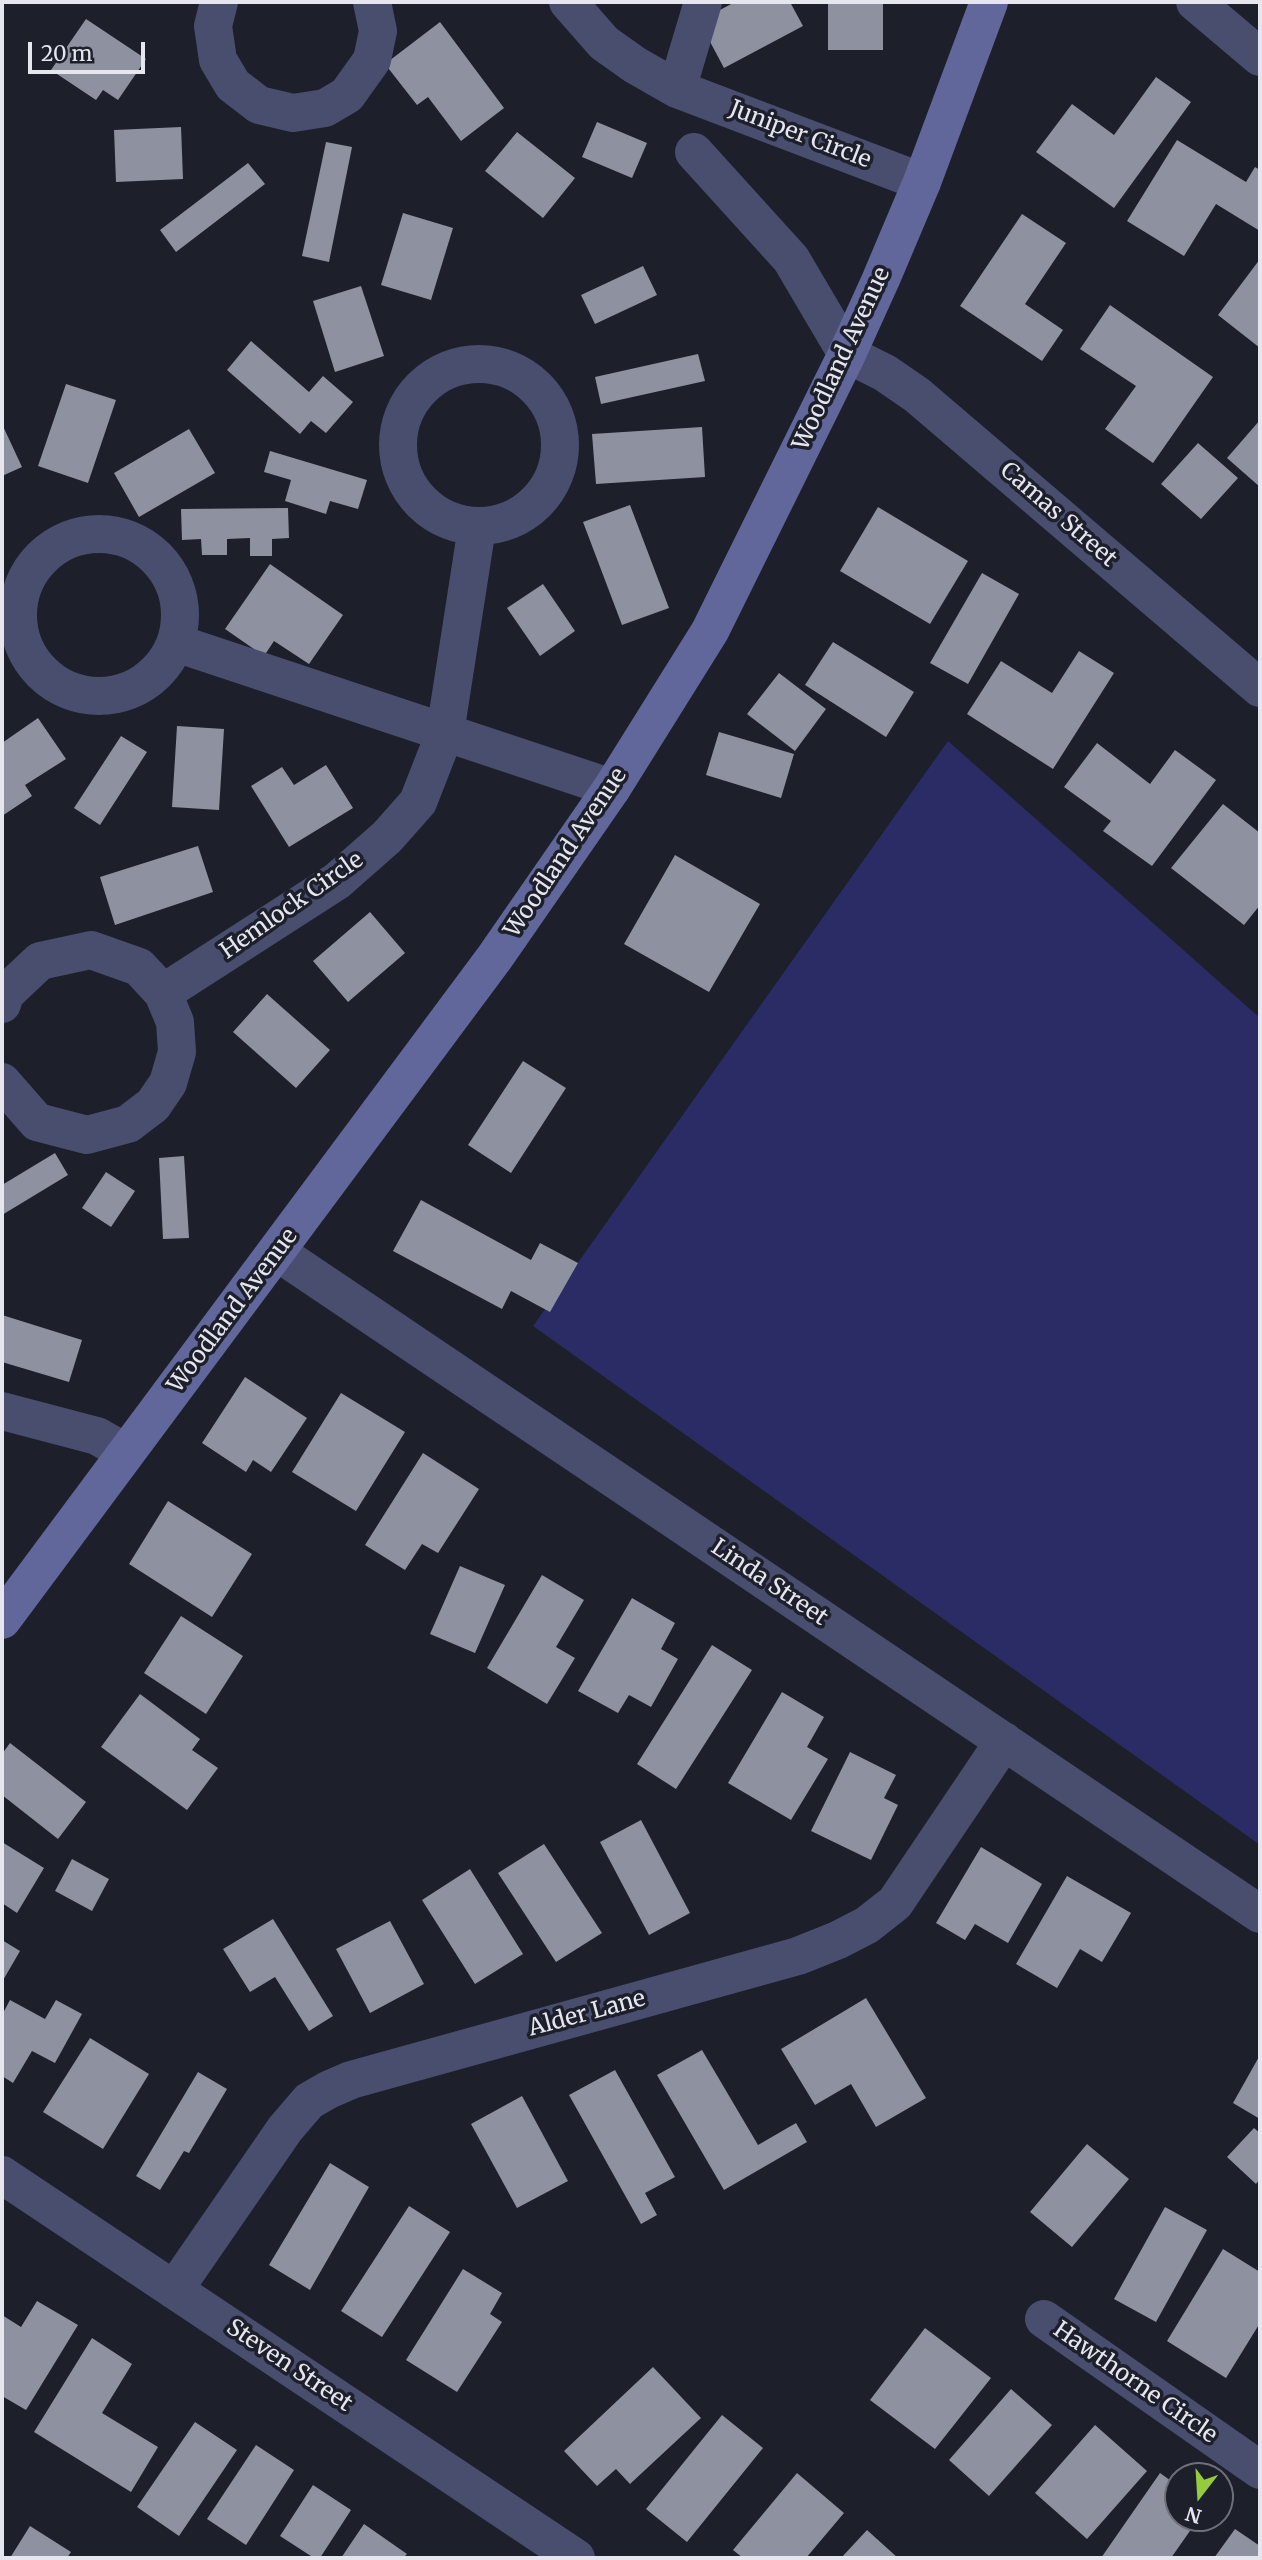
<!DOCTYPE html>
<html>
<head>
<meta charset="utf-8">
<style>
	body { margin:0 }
	#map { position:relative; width:1262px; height:2560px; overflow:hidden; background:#1d1f2b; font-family:Merriweather,serif }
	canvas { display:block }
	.frame { position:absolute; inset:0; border:4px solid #e5e6ee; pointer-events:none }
	.north { position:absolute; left:1164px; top:2462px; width:70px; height:70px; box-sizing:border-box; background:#1d1f2b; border:2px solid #6d6f79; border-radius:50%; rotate:197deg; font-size:19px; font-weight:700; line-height:28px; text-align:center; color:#e5e6ee }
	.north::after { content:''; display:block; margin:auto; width:24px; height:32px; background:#94cc3d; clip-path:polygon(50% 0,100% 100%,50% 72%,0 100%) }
	.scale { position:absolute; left:28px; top:42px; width:117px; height:32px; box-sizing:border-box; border:4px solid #e5e6ee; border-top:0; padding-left:9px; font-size:21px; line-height:24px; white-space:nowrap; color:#e5e6ee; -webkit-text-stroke:5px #1d1f2b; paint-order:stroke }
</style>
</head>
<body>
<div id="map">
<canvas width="1262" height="2560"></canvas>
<div class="frame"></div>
<div class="north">N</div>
<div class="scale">20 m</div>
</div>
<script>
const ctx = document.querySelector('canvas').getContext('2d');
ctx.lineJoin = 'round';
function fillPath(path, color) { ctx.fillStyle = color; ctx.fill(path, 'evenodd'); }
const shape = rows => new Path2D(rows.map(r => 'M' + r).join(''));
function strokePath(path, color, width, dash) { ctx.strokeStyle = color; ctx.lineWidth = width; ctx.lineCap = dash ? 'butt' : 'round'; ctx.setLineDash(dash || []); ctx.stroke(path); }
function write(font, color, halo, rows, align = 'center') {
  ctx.font = font + ' Merriweather,serif'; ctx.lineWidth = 7; ctx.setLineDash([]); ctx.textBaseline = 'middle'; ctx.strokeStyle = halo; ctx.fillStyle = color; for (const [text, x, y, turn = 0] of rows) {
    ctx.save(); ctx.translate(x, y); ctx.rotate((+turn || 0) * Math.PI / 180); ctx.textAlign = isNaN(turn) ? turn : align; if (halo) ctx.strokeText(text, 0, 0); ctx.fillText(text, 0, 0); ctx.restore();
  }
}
fillPath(shape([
	[948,741,1260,1018,1260,1845,533,1326]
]), '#2b2b65');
fillPath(shape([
	[735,2,790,2,803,26,724,68,699,21],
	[828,2,883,2,883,50,828,50],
	[86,19,146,59,118,100,103,90,96,100,51,70],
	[440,22,504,108,461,141,428,97,417,105,385,64],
	[1156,77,1191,102,1114,208,1036,152,1072,104,1114,135],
	[597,122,647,143,632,178,582,157],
	[181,127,183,179,116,182,114,130],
	[517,132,575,178,543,218,485,171],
	[1177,140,1246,182,1255,167,1260,170,1260,231,1216,204,1184,256,1127,221],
	[326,142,352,147,329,262,302,256],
	[248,163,265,184,176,252,160,230],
	[403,213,453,228,431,300,381,285],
	[1022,214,1066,243,1025,304,1063,330,1042,361,960,306],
	[1260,259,1260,348,1218,315],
	[643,266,657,295,595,324,581,295],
	[361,286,384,356,335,372,313,301],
	[1110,305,1213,377,1153,463,1105,429,1136,386,1080,349],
	[251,341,309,392,323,376,353,402,326,433,311,421,300,434,227,370],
	[698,354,705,381,601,404,595,377],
	[66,384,116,400,88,483,38,466],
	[1260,420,1260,487,1227,458],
	[2,424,22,467,2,476],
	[702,427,705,477,596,484,592,434],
	[189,429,215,473,139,517,114,473],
	[1198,443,1238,478,1201,519,1161,484],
	[270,451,367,480,358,509,330,501,326,514,285,501,291,480,264,472],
	[630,505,669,608,622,625,583,522],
	[878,507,968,561,930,624,840,571],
	[288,508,289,538,272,539,272,556,250,556,250,538,227,539,227,555,202,555,201,539,182,540,181,509],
	[270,564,343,615,309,664,274,641,264,656,225,629],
	[982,573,1019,594,968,684,930,663],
	[543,584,575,631,540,656,507,608],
	[833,642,914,692,886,737,805,685],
	[1079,651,1114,673,1053,769,967,714,1001,661,1052,693],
	[779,673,826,709,795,751,747,714],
	[38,718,66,759,25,785,32,796,2,816,2,743],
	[177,726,224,729,219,810,172,807],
	[719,732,794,754,781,798,706,775],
	[121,736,147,752,100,825,74,808],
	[1097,743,1150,784,1175,750,1216,780,1152,866,1103,831,1111,821,1064,787],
	[326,765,353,808,289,847,251,786,282,767,294,785],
	[1223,804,1260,833,1260,905,1244,925,1171,868],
	[198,846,213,892,115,925,100,877],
	[675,855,760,904,709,992,624,944],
	[370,912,405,953,348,1002,313,961],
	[267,994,330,1050,296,1088,233,1032],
	[523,1061,566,1088,511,1173,468,1145],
	[55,1153,68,1175,2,1215,2,1185],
	[184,1156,189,1238,163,1239,159,1158],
	[106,1172,135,1191,111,1227,82,1208],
	[421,1200,531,1260,540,1243,578,1263,550,1312,511,1291,502,1309,393,1251],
	[2,1315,82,1340,69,1382,2,1362],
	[245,1377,307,1418,271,1472,253,1460,246,1472,202,1443],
	[341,1393,405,1432,356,1511,292,1472],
	[423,1453,479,1489,438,1553,422,1544,405,1570,365,1545],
	[168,1501,252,1554,212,1617,129,1564],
	[460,1566,505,1585,475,1653,430,1634],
	[542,1575,584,1600,556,1647,575,1658,547,1704,487,1668],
	[632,1598,675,1623,661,1649,678,1659,651,1707,629,1695,618,1713,578,1691],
	[181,1616,243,1656,206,1714,144,1673],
	[712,1645,752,1670,676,1789,637,1764],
	[782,1692,824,1717,807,1747,828,1759,791,1820,728,1783],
	[140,1694,200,1739,192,1750,218,1768,187,1810,101,1747],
	[10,1743,86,1802,58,1839,2,1795,2,1754],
	[850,1752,896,1775,884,1798,898,1805,871,1860,811,1831],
	[641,1820,690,1913,649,1935,600,1842],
	[2,1842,44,1868,17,1913,2,1903],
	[544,1844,602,1933,556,1962,498,1873],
	[981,1847,1042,1884,1008,1943,975,1924,965,1940,936,1923],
	[72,1859,109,1879,92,1911,55,1891],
	[470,1869,523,1954,475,1984,422,1900],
	[1067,1876,1131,1913,1102,1962,1080,1949,1057,1988,1016,1964],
	[273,1919,333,2016,309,2031,275,1977,250,1992,223,1949],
	[390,1921,424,1984,370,2013,336,1949],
	[2,1940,20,1951,2,1982],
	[866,1998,926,2098,876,2127,851,2084,815,2105,781,2049],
	[10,2000,45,2019,56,2000,82,2014,55,2063,32,2051,13,2083,2,2076,2,2015],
	[90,2038,149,2074,103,2149,43,2112],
	[702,2050,758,2145,796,2123,807,2142,724,2190,657,2075],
	[1260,2055,1260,2119,1233,2103],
	[615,2070,675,2177,645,2193,657,2215,641,2224,569,2095],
	[198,2072,227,2089,189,2153,184,2151,160,2190,136,2176],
	[522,2096,568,2181,517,2208,471,2124],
	[1254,2128,1260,2133,1260,2179,1256,2184,1227,2157],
	[1087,2144,1129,2179,1072,2247,1030,2212],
	[330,2163,369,2187,310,2290,269,2265],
	[409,2206,450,2232,382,2337,341,2311],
	[1165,2207,1207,2230,1156,2322,1114,2299],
	[1223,2249,1260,2272,1260,2323,1226,2378,1167,2341],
	[463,2269,502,2293,490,2314,502,2322,457,2392,406,2360],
	[37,2301,78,2325,26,2410,2,2396,2,2315,21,2327],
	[925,2328,991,2378,935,2449,870,2400],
	[92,2338,132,2364,102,2413,158,2447,131,2492,34,2432],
	[653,2367,701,2418,630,2484,616,2469,597,2486,564,2451],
	[1011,2389,1052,2425,989,2496,949,2460],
	[722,2415,763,2448,687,2542,646,2509],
	[195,2422,237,2450,179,2536,137,2507],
	[1095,2425,1147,2471,1087,2539,1035,2493],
	[256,2445,294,2470,246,2545,207,2519],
	[797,2473,844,2513,806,2558,743,2558,733,2550],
	[1160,2473,1178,2486,1178,2518,1199,2518,1171,2558,1101,2558],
	[313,2485,351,2510,320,2558,314,2558,280,2536],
	[364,2524,407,2554,403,2558,341,2558],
	[30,2526,71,2552,67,2558,10,2558],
	[1235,2529,1260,2546,1260,2558,1214,2558],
	[867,2530,898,2558,841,2558]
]), '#8e91a0');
strokePath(shape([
	[219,2,213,26,218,60,233,85,259,105,293,113,325,108,347,95,372,60,378,31,372,2],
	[568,2,604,43,635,65,677,89,922,182],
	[1195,2,1260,57],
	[677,89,703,2],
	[694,152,791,259,847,354,885,373,917,395,1260,688],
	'398 445a81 81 0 1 1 162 0a81 81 0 1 1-162 0Z',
	'18 615a81 81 0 1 1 162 0a81 81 0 1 1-162 0Z',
	[176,643,612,788],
	[163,993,337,881,387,837,418,802,445,733,477,527],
	[2,1004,5,994,40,961,91,950,139,967,163,993,175,1022,177,1052,168,1083,153,1105,128,1124,87,1135,37,1122,2,1082],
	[277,1252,1260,1914],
	[2,1411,97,1436,125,1452],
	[2,2175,576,2558],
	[174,2290,285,2129,309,2101,328,2090,351,2080,798,1956,838,1940,867,1925,895,1903,1004,1741],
	[1044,2319,1260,2470]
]), '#494d6e', 38);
strokePath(shape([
	[2,1620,495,957,612,788,710,631,847,354,881,279,922,182,989,2]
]), '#61669b', 38);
write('23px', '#e5e6ee', '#1d1f2b', [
	["Juniper Circle",800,135,21],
	["Woodland Avenue",842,359,-65],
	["Camas Street",1058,515,41],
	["Woodland Avenue",566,853,-56],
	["Hemlock Circle",292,906,-35],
	["Woodland Avenue",233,1311,-53],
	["Linda Street",769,1583,34],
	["Alder Lane",587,2014,-15],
	["Steven Street",289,2366,34],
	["Hawthorne Circle",1135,2383,35]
]);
</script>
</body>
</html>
